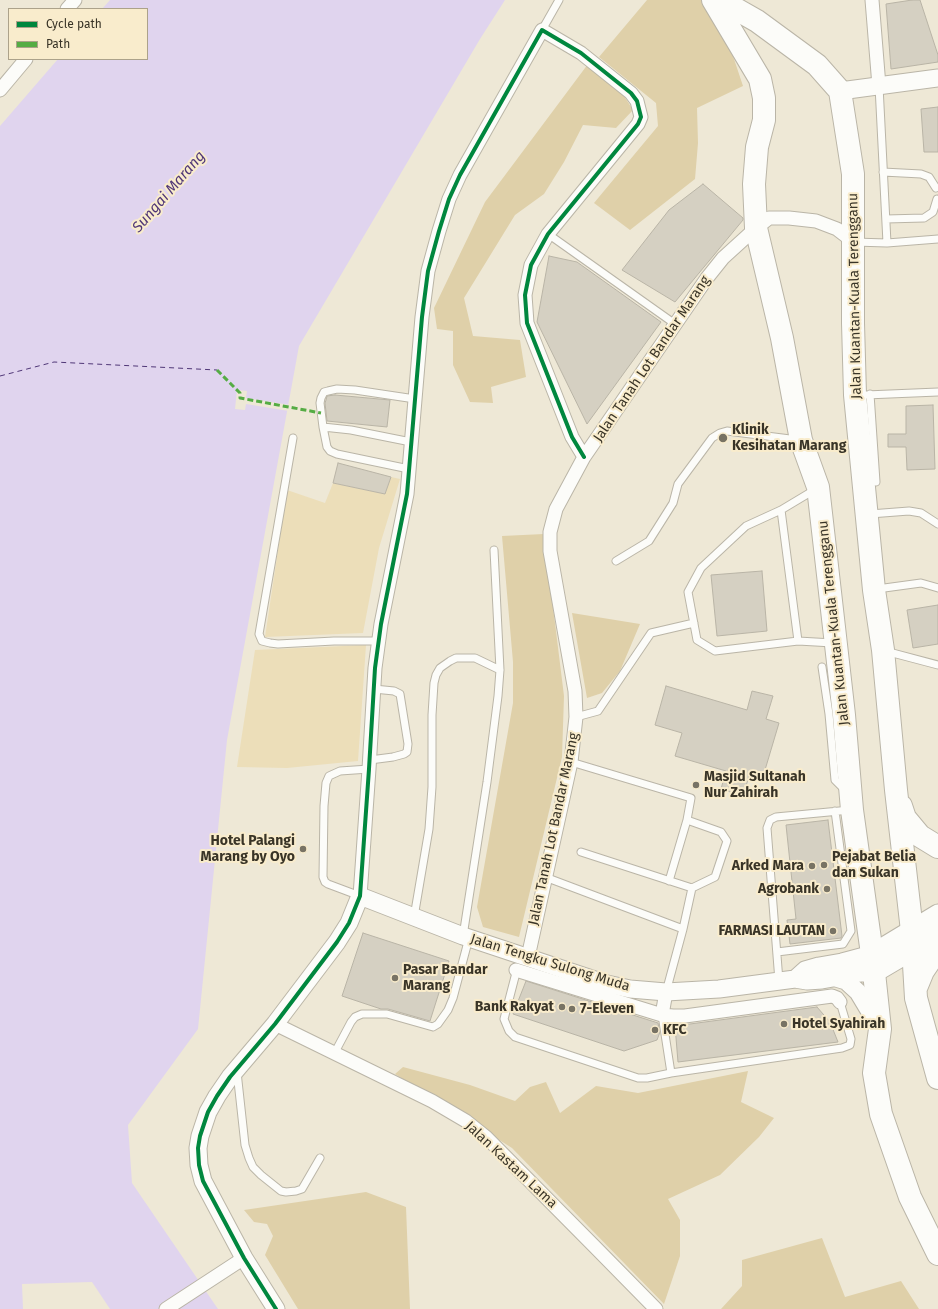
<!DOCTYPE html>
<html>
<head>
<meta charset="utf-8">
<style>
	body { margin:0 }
	#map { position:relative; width:938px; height:1309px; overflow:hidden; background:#eee8d6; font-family:"Fira Sans",sans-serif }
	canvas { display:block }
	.legend { position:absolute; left:8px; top:8px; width:140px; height:52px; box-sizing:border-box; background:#f9eccc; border:1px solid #aca28a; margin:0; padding:5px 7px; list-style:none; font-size:12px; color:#393427 }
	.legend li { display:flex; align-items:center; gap:8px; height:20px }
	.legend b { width:20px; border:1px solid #aca28a }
</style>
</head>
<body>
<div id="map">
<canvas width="938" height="1309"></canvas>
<ul class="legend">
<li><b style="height:5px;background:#00873e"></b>Cycle path</li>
<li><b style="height:5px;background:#55ac44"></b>Path</li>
</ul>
</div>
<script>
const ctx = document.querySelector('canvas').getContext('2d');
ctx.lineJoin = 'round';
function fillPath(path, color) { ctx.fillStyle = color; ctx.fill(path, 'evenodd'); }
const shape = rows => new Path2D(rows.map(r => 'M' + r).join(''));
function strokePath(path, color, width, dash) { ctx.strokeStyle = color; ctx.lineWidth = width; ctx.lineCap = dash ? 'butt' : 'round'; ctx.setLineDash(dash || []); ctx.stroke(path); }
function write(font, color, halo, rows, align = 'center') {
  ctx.font = font + ' "Fira Sans",sans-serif'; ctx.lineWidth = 4; ctx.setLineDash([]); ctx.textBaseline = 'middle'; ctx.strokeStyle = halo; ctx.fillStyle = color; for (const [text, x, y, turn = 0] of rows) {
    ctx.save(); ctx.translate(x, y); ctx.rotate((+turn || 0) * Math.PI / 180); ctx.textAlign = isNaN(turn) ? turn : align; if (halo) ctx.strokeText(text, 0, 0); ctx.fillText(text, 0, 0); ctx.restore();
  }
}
fillPath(shape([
	[391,477,400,479,379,548,363,633,265,637,287,490,325,503,333,483,385,494],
	[366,645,358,761,287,768,237,767,255,650]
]), '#ecdeb9');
fillPath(shape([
	[647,0,701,0,728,41,743,86,697,108,698,143,695,179,630,230,594,203,658,126,656,103,599,57],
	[588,64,619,88,633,110,616,128,583,125,564,162,544,194,515,215,464,298,473,336,520,340,526,377,491,387,493,403,470,402,453,365,453,331,437,329,434,308,485,202],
	[544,534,564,696,562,757,519,937,483,927,477,907,513,703,513,662,502,536],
	[572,613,640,624,620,671,602,693,587,698],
	[403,1067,470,1085,515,1101,530,1087,546,1082,560,1113,596,1086,638,1093,748,1071,741,1102,774,1118,759,1137,720,1175,668,1199,680,1220,680,1256,664,1304,512,1148,395,1074],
	[366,1192,406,1207,410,1309,298,1309,265,1255,273,1236,267,1224,254,1222,244,1210],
	[822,1238,845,1297,901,1281,919,1309,721,1309,742,1286,742,1260]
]), '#dfd0a9');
fillPath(shape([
	[110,0,505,0,480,39,299,346,227,740,198,1029,128,1125,132,1183,218,1309,110,1309,92,1282,22,1284,23,1309,0,1309,0,126,58,59,147,59,147,9,102,9]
]), '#e0d4ee');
fillPath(shape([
	[237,390,247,391,246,398,290,405,289,411,246,404,245,410,235,409]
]), '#eee8d6');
strokePath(shape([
	[0,376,54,362,217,370]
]), '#503777', 1, [5, 4]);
const building = shape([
	[912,0,920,0,938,55,938,62,891,69,886,4,912,0],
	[938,107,938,152,924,152,921,109,938,107],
	[703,184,743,218,743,220,675,302,622,270,669,210,703,184],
	[549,256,577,262,661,322,587,424,537,322,549,256],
	[335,395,390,400,387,427,327,421,325,403,326,400,327,396,335,395],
	[933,405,935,469,907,470,906,447,888,447,888,434,906,434,906,406,933,405],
	[338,463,391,477,385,494,333,483,338,463],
	[762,571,767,631,717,636,711,575,762,571],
	[938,605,938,644,913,648,907,610,938,605],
	[666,686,747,710,752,691,773,696,766,719,779,723,762,780,749,776,743,796,721,789,726,771,675,756,682,733,655,725,666,686],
	[828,820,842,936,841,938,790,944,787,920,796,919,786,825,828,820],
	[363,933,449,961,430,1021,388,1009,381,1009,342,996,363,933],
	[526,981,658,1023,660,1032,657,1040,624,1051,513,1014,526,981],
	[817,1007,830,1022,838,1042,678,1062,675,1026,817,1007]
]);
fillPath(building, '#d5d0c2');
strokePath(building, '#b9b4a6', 1);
const service = shape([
	[542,30,559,0],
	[879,86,887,243],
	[883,172,921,174,929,177,936,188],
	[886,219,924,218,933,212,937,199],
	[548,234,675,324],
	[854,242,887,243,938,239],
	[870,394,876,482],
	[866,395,938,392],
	[323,427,320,403,321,398,324,392,328,391,337,389,355,390,415,399],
	[293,438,259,634,262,641,270,643,278,644,334,641,379,641],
	[409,469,337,454,330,451,327,447,323,427,351,430,411,442],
	[781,510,746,526,701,568,688,592,697,640,715,651,798,641,833,643],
	[870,514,909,511,921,513,938,524],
	[616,561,649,541,673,503,678,484,712,438,720,433,727,431,798,440],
	[877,589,921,583,938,588],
	[798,641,781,510,816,489],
	[885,651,938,665],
	[822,667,829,714,835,780,842,787,846,788],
	[576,717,598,711,651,633,694,623],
	[370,760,393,757,404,754,407,752,408,744,400,694,394,691,374,689],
	[571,762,691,798,687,820,721,832,727,841,715,877,692,888,683,929],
	[581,852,692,888],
	[545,877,683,929,666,992],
	[669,881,687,820],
	[360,896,328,884,325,882,323,877,324,806,326,783,329,776,340,771,369,769],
	[414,917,429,829,432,787,432,715,434,683,436,675,440,668,450,661,456,658,475,658,500,670],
	[463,936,487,782,498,696,500,670,494,550],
	[777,952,843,944,851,931,835,811],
	[517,969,504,1019,509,1031,515,1037,638,1078,647,1078,671,1073,842,1048,850,1045,851,1039,840,1002],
	[779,981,767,828,770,820,776,817,850,810],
	[662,1015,671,1073],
	[334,1054,351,1022,355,1017,362,1014,387,1014,433,1027,438,1024,448,1010,453,998,469,938],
	[237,1072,245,1145,249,1158,253,1167,261,1175,281,1191,286,1192,296,1191,302,1189,320,1158]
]);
const minor = shape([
	[872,0,879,86],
	[67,9,75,0],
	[0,90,26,59],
	[360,896,369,769,375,668,381,624,407,494,422,317,428,271,439,231,449,199,460,175,542,30,581,53,631,93,637,101,641,117,638,124,548,234,531,265,525,295,527,323,572,437,584,457],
	[528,957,571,762,576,717,575,691,550,551,550,532,556,509,584,457,707,278,723,258,756,228,769,218,789,218,816,221,837,229,854,242],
	[516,970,662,1015],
	[666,992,662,1015,673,1016,685,1016,832,996,837,998,840,1002],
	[275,1024,432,1101,466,1121,486,1137,595,1247,656,1309],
	[166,1309,244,1258]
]);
const tertiary = shape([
	[840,91,938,78],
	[836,978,846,981,858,992,879,1027],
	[795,979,805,970,819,966,842,962,872,954],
	[276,1309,244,1258,203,1181,199,1165,198,1148,200,1136,208,1112,217,1096,230,1077,275,1024,337,942,349,923,360,896,463,936,607,984,630,989,666,992,719,989,795,979,807,981,822,980,861,973,874,973]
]);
const secondary = shape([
	[872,954,938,914],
	[874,973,913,950,938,933]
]);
const trunk = shape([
	[713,0,760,79,764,98,764,120,757,147,754,184,756,228,782,338,801,440,818,487,844,715,852,810,872,954,880,1029,874,1073,881,1114,910,1197,938,1254],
	[720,0,757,21,817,65,840,91,853,174,853,323,855,395,874,590,883,650,896,790,912,931,916,998,938,1078],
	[901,806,905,818,920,836,938,847],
	[916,988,923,971,938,949]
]);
strokePath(service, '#bab5a7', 9);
strokePath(minor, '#bab5a7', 15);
strokePath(tertiary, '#bab5a7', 19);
strokePath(secondary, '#bab5a7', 21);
strokePath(trunk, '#bab5a7', 24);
strokePath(service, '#fcfcf9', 7);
strokePath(minor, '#fcfcf9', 13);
strokePath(tertiary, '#fcfcf9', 17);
strokePath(secondary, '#fcfcf9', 19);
strokePath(trunk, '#fcfcf9', 22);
strokePath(shape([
	[217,370,240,393,240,398,321,413]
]), '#55ac44', 3, [6, 3]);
strokePath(shape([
	[276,1309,244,1258,203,1181,199,1165,198,1148,200,1136,208,1112,217,1096,230,1077,275,1024,337,942,349,923,360,896,369,769,375,668,381,624,407,494,422,317,428,271,439,231,449,199,460,175,542,30,581,53,631,93,637,101,641,117,638,124,548,234,531,265,525,295,527,323,572,437,584,457]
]), '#00873e', 4);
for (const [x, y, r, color] of [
	[723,438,5,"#787364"],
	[696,785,4,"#787364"],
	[303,849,4,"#787364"],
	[824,865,4,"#787364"],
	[812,866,4,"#787364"],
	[827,889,4,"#787364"],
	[833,931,4,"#787364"],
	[395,978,4,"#787364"],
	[562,1007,4,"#787364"],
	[572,1009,4,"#787364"],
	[784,1024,4,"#787364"],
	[655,1030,4,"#787364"]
]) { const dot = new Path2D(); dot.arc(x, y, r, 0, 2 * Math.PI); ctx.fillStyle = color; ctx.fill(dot); strokePath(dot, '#f9eccc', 1.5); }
write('14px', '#393427', '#f9eccc', [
	["Jalan Kuantan-Kuala Terengganu",855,296,-91],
	["Jalan Tanah Lot Bandar Marang",652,359,-56],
	["Jalan Kuantan-Kuala Terengganu",834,623,-96],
	["Jalan Tanah Lot Bandar Marang",554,829,-78],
	["Jalan Tengku Sulong Muda",550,963,17],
	["Jalan Kastam Lama",511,1165,43]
]);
write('bold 14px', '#393427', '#f9eccc', [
	["Klinik",732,430],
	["Kesihatan Marang",732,446],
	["Masjid Sultanah",704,777],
	["Nur Zahirah",704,793],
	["Hotel Palangi",295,841,"right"],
	["Marang by Oyo",295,857,"right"],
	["Pejabat Belia",832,857],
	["dan Sukan",832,873],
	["Arked Mara",804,866,"right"],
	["Agrobank",819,889,"right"],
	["FARMASI LAUTAN",825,931,"right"],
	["Pasar Bandar",403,970],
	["Marang",403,986],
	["Bank Rakyat",554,1007,"right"],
	["7-Eleven",580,1009],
	["Hotel Syahirah",792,1024],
	["KFC",663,1030]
], 'left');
write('italic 15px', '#503777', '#f9eccc', [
	["Sungai Marang",169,192,-49]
]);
</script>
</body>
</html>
